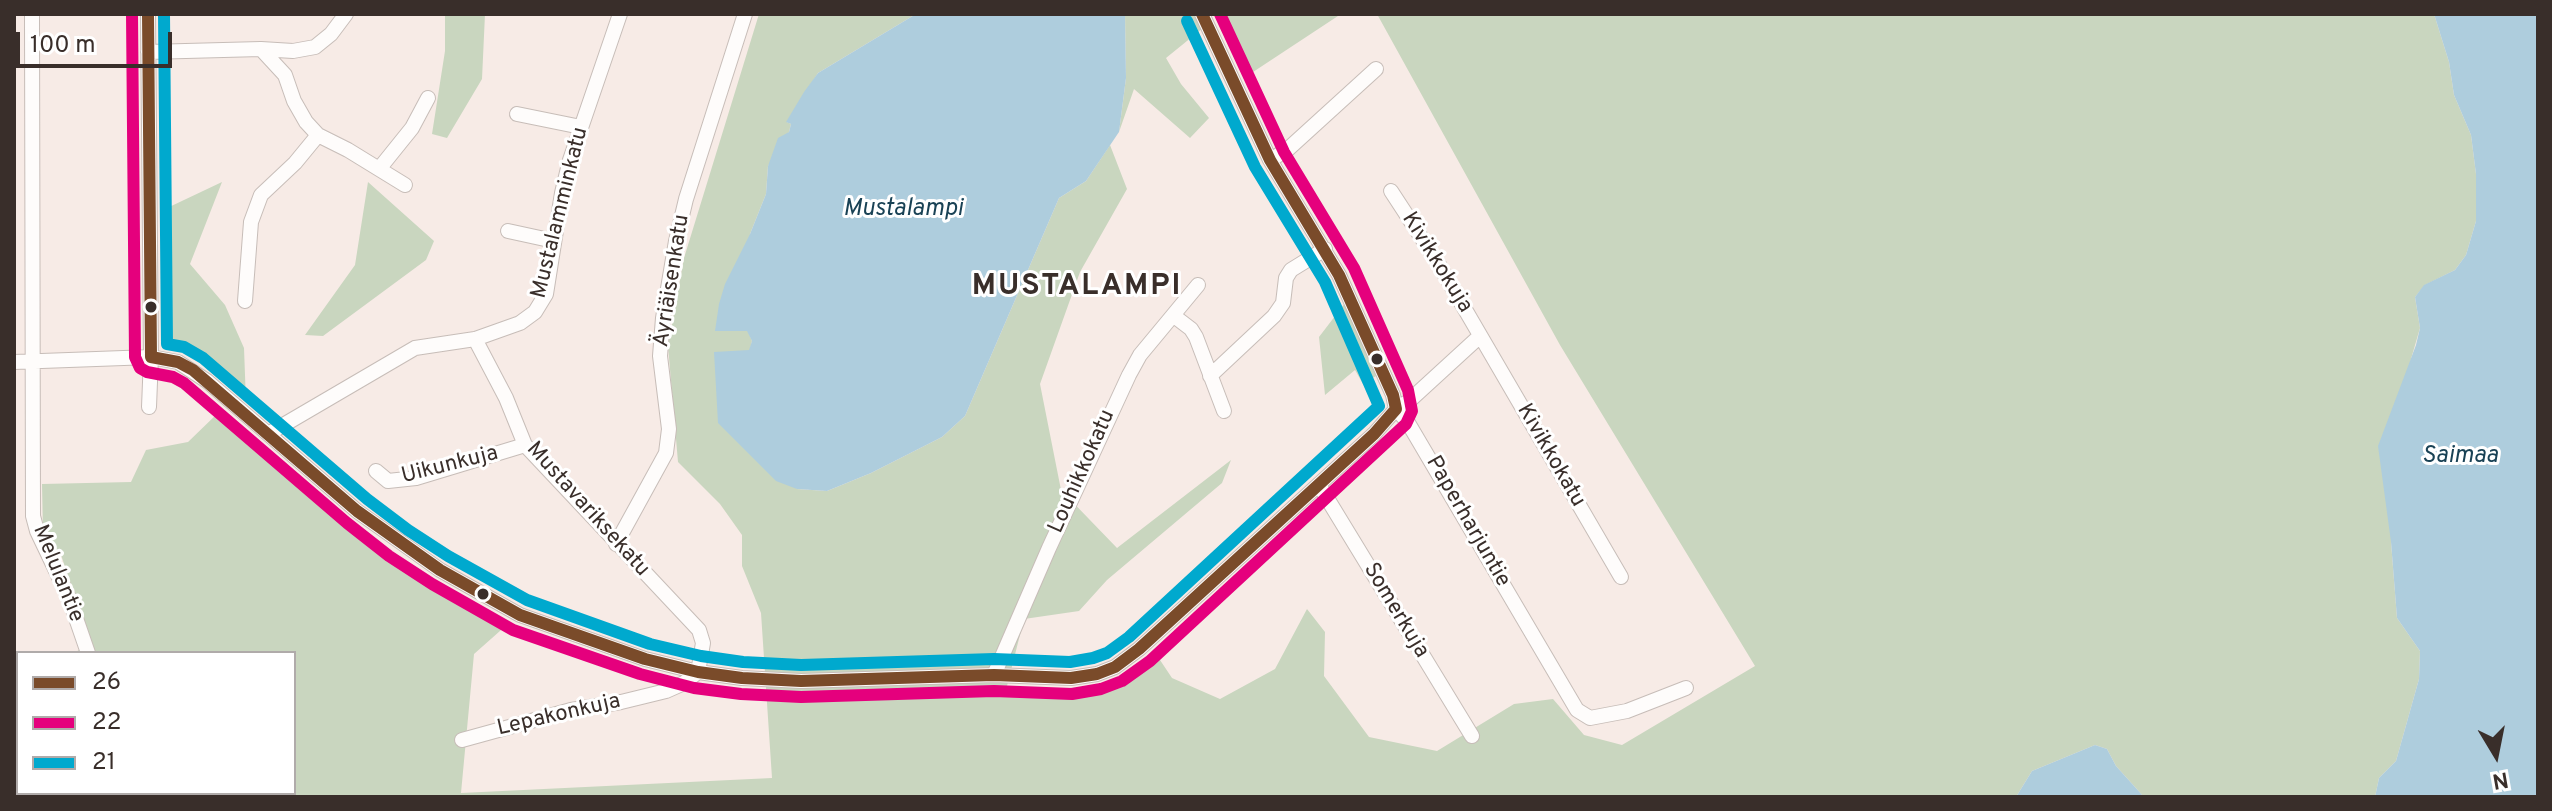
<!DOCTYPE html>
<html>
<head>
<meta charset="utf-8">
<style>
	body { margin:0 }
	#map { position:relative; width:2552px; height:811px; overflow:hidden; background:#f7ebe6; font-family:Overpass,sans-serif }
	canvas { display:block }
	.frame { position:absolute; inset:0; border:16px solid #392e2a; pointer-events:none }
	.legend { position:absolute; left:16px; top:651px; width:280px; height:144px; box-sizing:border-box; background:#fff; border:2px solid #b0abaa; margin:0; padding:10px 14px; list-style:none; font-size:24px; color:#392e2a }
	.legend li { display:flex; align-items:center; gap:16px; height:40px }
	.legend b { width:40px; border:2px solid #b0abaa }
	.north { position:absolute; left:2456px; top:715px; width:80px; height:80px; -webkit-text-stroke:6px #fff; paint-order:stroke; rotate:170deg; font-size:22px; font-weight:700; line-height:32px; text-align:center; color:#392e2a }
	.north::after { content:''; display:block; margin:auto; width:28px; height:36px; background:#392e2a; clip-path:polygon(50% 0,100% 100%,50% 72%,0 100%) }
	.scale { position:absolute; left:16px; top:32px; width:156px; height:36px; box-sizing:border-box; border:4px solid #392e2a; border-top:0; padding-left:10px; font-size:24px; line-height:28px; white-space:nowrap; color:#392e2a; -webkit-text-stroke:6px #fff; paint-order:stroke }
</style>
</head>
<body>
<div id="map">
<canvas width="2552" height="811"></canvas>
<div class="frame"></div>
<ul class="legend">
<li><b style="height:10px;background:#7a4b2a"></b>26</li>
<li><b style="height:10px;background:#e5007d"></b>22</li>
<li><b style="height:10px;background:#00a9ce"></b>21</li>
</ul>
<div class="north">N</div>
<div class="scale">100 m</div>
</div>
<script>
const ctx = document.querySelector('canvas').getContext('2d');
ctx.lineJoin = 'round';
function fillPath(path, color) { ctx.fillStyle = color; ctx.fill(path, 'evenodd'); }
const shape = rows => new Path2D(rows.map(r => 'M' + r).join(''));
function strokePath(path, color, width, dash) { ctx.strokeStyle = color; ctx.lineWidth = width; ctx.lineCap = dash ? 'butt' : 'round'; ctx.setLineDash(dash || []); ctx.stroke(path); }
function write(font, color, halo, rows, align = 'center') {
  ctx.font = font + ' Overpass,sans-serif'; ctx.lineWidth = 6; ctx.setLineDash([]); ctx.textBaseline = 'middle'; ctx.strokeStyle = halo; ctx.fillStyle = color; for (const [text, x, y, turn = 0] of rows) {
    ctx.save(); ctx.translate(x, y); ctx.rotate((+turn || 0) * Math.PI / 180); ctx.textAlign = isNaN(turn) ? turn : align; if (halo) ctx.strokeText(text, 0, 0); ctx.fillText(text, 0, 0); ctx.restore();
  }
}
fillPath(shape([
	[445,14,485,14,482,79,447,138,432,134,445,51],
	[759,14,916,14,818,73,787,122,791,124,789,132,768,166,766,194,750,234,748,331,752,341,750,350,797,489,827,491,871,473,942,437,965,416,1059,198,1086,181,1110,145,1127,189,1080,272,1040,384,1061,490,1117,548,1231,460,1222,483,1107,580,1079,611,1024,619,1006,690,1102,687,1131,674,1154,651,1172,678,1220,699,1275,669,1307,609,1325,632,1324,676,1369,737,1437,751,1514,704,1553,699,1584,735,1622,745,1755,666,1560,345,1377,14,2434,14,2449,62,2454,95,2471,135,2476,174,2476,221,2466,255,2455,270,2425,285,2415,297,2420,328,2411,359,2391,542,2397,618,2420,651,2419,679,2396,761,2379,778,2375,797,2144,797,2116,766,2107,749,2095,745,2032,771,2016,797,14,797,14,708,18,714,18,793,294,793,294,653,74,653,91,643,61,555,43,533,42,484,131,482,146,450,188,442,219,412,418,575,509,623,474,654,461,793,772,778,761,613,742,566,742,535,720,504,678,462,668,346,684,258],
	[1125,14,1195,14,1203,28,1166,58,1181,84,1209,118,1190,138,1134,89,1119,132,1126,78],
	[1218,14,1341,14,1250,74],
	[222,182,190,264,225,305,244,348,246,402,163,332,165,209],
	[368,182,434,241,426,260,323,336,305,335,355,265],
	[1345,303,1376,376,1363,384,1355,370,1325,395,1319,337]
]), '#c9d6bf');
fillPath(shape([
	[916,14,1125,14,1126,78,1119,132,1086,181,1059,198,965,416,942,437,871,473,827,491,797,489,776,481,718,423,714,352,749,350,752,341,747,331,715,331,719,304,725,284,750,234,766,194,768,166,778,138,789,132,791,124,786,122,804,92,818,73],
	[2434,14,2538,14,2538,797,2375,797,2379,778,2396,761,2419,679,2420,651,2397,618,2391,542,2378,446,2416,345,2420,328,2415,297,2424,285,2455,270,2466,255,2476,221,2476,174,2471,135,2454,95,2449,62],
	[2095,745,2107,749,2116,766,2144,797,2016,797,2032,771]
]), '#aecddd');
const minor = shape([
	[32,14,33,516,37,531,69,598,88,653],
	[148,14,151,357,149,407],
	[1202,14,1270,160,1339,275,1393,395,1396,409,1407,421,1577,710,1590,718,1627,711,1686,688],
	[261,49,293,51,315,47,331,34,346,14],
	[148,52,261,49,285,75,294,101,306,122,318,135,348,150,405,185],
	[517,114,581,127],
	[1270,160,1287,150,1376,69],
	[379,169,412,128,428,98],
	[1391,191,1438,263,1621,577],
	[508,231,554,241],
	[245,301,251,222,261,195,295,163,318,135],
	[1174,316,1191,329,1196,337,1224,411],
	[14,362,151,357,178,362,207,381,357,511,440,570,520,615,645,659,698,672,742,678,801,681,994,675,1071,678,1097,674,1115,667,1139,649,1374,434,1396,409,1409,401,1480,336],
	[1210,376,1274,316,1283,303,1286,278,1291,270,1325,249],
	[268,434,415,348,475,339,520,323,535,312,546,294,562,193,570,160,620,14],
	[376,471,388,481,416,478,525,445],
	[1319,485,1472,736],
	[616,544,666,453,669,429,660,356,663,318,676,241,686,199,745,14],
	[994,675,1049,548,1129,375,1140,355,1198,285],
	[462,740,571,710,621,702,666,691,684,683,698,672,703,643,699,630,525,445,506,398,475,339],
	[111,793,112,797]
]);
strokePath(minor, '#c7bdb8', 16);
strokePath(minor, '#fefcfb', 14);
strokePath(shape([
	[148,14,151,357],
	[1202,14,1270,160,1339,275,1393,395,1396,409],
	[151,357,178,362,193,370,357,511,440,570,520,615,645,659,698,672,742,678,801,681,994,675,1071,678,1097,674,1115,667,1139,649,1374,434,1396,409]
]), '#7a4b2a', 12);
strokePath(shape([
	[132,14,135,357,140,368,147,372,173,377,184,383,347,523,389,556,432,584,513,630,640,674,694,688,741,694,801,697,994,691,1072,694,1101,689,1122,681,1150,661,1406,424,1412,411,1408,390,1354,268,1284,152,1220,14]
]), '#e5007d', 12);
strokePath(shape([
	[164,14,167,344,184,347,203,358,367,499,408,530,448,556,527,600,650,644,701,656,743,662,801,665,994,659,1070,662,1093,658,1107,653,1129,637,1379,406,1325,282,1255,167,1187,21]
]), '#00a9ce', 12);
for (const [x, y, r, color] of [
	[151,307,7,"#392e2a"],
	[1377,359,7,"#392e2a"],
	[483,594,7,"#392e2a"]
]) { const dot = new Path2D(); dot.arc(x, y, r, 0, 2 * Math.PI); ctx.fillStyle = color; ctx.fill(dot); strokePath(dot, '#fff', 3); }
write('22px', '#392e2a', '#fff', [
	["Mustalamminkatu",561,213,-76],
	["Kivikkokuja",1436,263,58],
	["Äyriäisenkatu",673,281,-81],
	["Kivikkokatu",1550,456,60],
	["Uikunkuja",450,466,-14],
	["Louhikkokatu",1083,472,-66],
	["Mustavariksekatu",587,510,48],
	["Paperharjuntie",1467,522,60],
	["Melulantie",57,574,68],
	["Somerkuja",1395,611,59],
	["Lepakonkuja",559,716,-13]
]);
write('italic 24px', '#194255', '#fff', [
	["Mustalampi",903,210],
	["Saimaa",2460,457]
]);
ctx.letterSpacing = '2px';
write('bold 30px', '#392e2a', '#fff', [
	["MUSTALAMPI",1077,288]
]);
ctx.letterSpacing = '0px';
</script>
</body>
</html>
